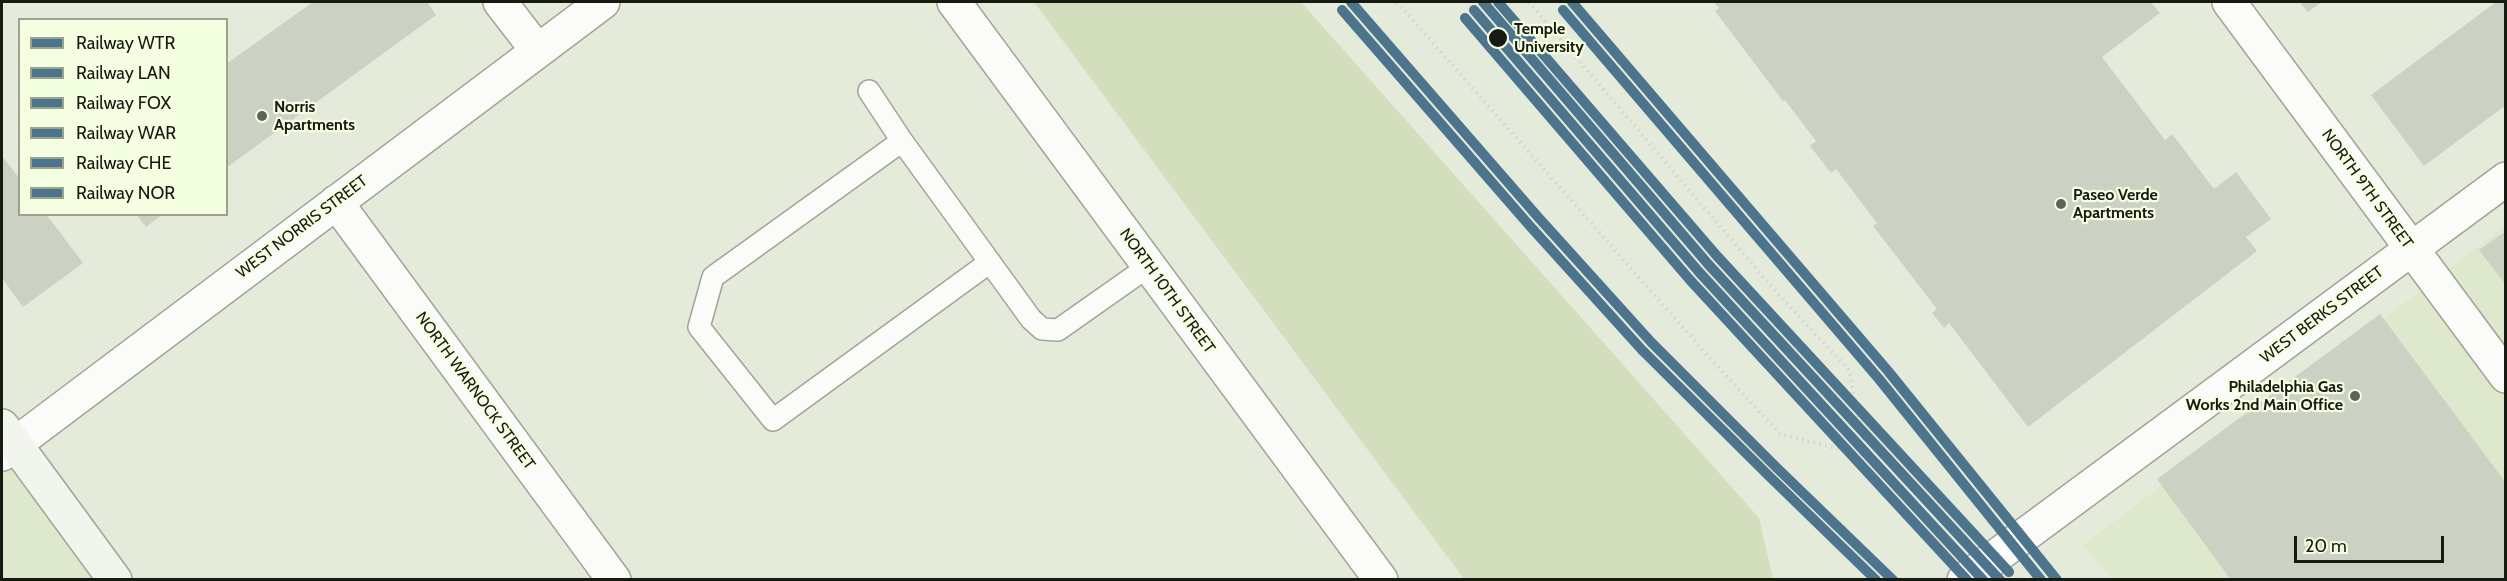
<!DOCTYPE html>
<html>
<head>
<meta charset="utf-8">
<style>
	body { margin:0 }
	#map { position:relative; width:2507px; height:581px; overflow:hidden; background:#e5ebda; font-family:Cabin,sans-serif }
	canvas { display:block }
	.frame { position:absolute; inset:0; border:3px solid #171a10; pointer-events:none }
	.legend { position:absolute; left:18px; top:18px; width:210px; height:198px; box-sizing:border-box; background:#f4ffe1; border:2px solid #9ca38d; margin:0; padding:8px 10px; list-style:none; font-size:18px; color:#171a10 }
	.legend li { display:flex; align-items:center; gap:12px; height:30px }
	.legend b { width:30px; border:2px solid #9ca38d }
	.scale { position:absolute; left:2294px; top:536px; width:150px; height:27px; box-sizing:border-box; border:3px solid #171a10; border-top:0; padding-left:8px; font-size:18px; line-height:21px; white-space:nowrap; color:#171a10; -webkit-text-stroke:4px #f4ffe1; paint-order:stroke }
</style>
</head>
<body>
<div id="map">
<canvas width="2507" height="581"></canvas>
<div class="frame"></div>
<ul class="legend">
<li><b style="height:8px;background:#4c748c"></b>Railway WTR</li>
<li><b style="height:8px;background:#4c748c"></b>Railway LAN</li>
<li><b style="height:8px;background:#4c748c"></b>Railway FOX</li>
<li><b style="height:8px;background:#4c748c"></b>Railway WAR</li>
<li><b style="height:8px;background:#4c748c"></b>Railway CHE</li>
<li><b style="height:8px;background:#4c748c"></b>Railway NOR</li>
</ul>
<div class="scale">20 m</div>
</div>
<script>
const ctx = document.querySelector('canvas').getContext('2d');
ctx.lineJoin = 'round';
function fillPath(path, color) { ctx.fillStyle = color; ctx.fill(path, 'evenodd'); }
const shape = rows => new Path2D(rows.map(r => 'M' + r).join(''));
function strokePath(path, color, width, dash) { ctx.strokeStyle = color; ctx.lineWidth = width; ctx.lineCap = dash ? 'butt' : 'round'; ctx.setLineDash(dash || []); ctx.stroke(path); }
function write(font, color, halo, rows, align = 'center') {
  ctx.font = font + ' Cabin,sans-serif'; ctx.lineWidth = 4.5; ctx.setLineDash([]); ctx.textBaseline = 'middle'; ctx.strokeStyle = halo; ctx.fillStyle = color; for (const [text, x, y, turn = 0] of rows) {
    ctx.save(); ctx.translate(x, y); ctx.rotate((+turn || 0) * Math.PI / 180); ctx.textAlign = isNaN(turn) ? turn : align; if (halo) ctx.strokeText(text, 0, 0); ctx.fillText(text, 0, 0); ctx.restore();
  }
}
fillPath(shape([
	[2505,227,2505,579,2112,579,2083,545],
	[2,454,115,579,2,580]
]), '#dee8cc');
fillPath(shape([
	[1034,2,1301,2,1759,518,1773,579,1464,579]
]), '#d2debc');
fillPath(shape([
	[313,2,427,2,436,15,226,168,226,64],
	[1714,2,2151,2,2160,13,2102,57,2165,140,2172,134,2214,189,2236,172,2271,219,2246,237,2257,251,2028,427,1949,323,1944,328,1932,313,1937,309,1873,226,1877,223,1836,169,1831,173,1810,146,1816,141,1785,100,1783,101,1715,11,1719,8],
	[2299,2,2322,2,2308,12],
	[2496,2,2506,2,2506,105,2424,166,2371,95],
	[2,156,20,179,20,214,46,214,83,263,23,307,2,278],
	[136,214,163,214,146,227],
	[2506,231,2506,285,2479,250],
	[2380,314,2506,483,2506,580,2231,580,2157,479]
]), '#ccd1c4');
const lane = shape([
	[869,91,902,141,1031,319,1042,329,1058,330,1149,266],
	[902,141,713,277,699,327,773,420,990,262]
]);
const street = shape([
	[500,2,537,50],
	[954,2,1381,580],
	[2229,2,2506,376],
	[336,202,614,580],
	[2,454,603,2],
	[1964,580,2506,179]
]);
const secondary = shape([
	[2,426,115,580]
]);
strokePath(lane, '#a0a597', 24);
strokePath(street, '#a0a597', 36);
strokePath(secondary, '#a0a597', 36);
strokePath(shape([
	[1397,2,1707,355,1780,434,1866,456,1945,541],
	[1529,2,1776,292,1849,370,1866,456]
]), '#d3d5d1', 4, [1.5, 4.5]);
strokePath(lane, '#fbfcf9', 21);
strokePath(street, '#fbfcf9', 33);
strokePath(secondary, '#f2f4ee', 33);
strokePath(shape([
	[1483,2,1708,264,2000,580]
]), '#4c748c', 10);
strokePath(shape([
	[1474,10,1699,272,1983,580]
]), '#4c748c', 10);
strokePath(shape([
	[1498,2,1717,256,2009,572]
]), '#4c748c', 10);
strokePath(shape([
	[1465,18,1690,280,1967,580]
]), '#4c748c', 10);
strokePath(shape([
	[1351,2,1538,217,1651,342,1777,468,1893,580],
	[1572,2,1888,371,2057,580]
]), '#4c748c', 10);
strokePath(shape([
	[1342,10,1529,225,1642,350,1769,476,1876,580],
	[1563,10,1879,379,2041,580]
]), '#4c748c', 10);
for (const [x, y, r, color] of [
	[1498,38,10,"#171a10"],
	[262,116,6,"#5f6357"],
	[2061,204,6,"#5f6357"],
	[2355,396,6,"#5f6357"]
]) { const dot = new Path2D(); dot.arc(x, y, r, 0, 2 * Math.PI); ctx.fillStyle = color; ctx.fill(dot); strokePath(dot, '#f4ffe1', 2); }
write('bold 16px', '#171a10', '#f4ffe1', [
	["Temple",1514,29],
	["University",1514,47]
], 'left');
write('bold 16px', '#171a10', '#f4ffe1', [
	["Norris",274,107],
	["Apartments",274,125],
	["Paseo Verde",2073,195],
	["Apartments",2073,213],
	["Philadelphia Gas",2343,387,"right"],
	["Works 2nd Main Office",2343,405,"right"]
], 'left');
write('16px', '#171a10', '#f4ffe1', [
	["NORTH 9TH STREET",2367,189,54],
	["WEST NORRIS STREET",302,227,-37],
	["NORTH 10TH STREET",1167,291,54],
	["WEST BERKS STREET",2322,315,-37],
	["NORTH WARNOCK STREET",475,391,54]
]);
</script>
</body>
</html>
